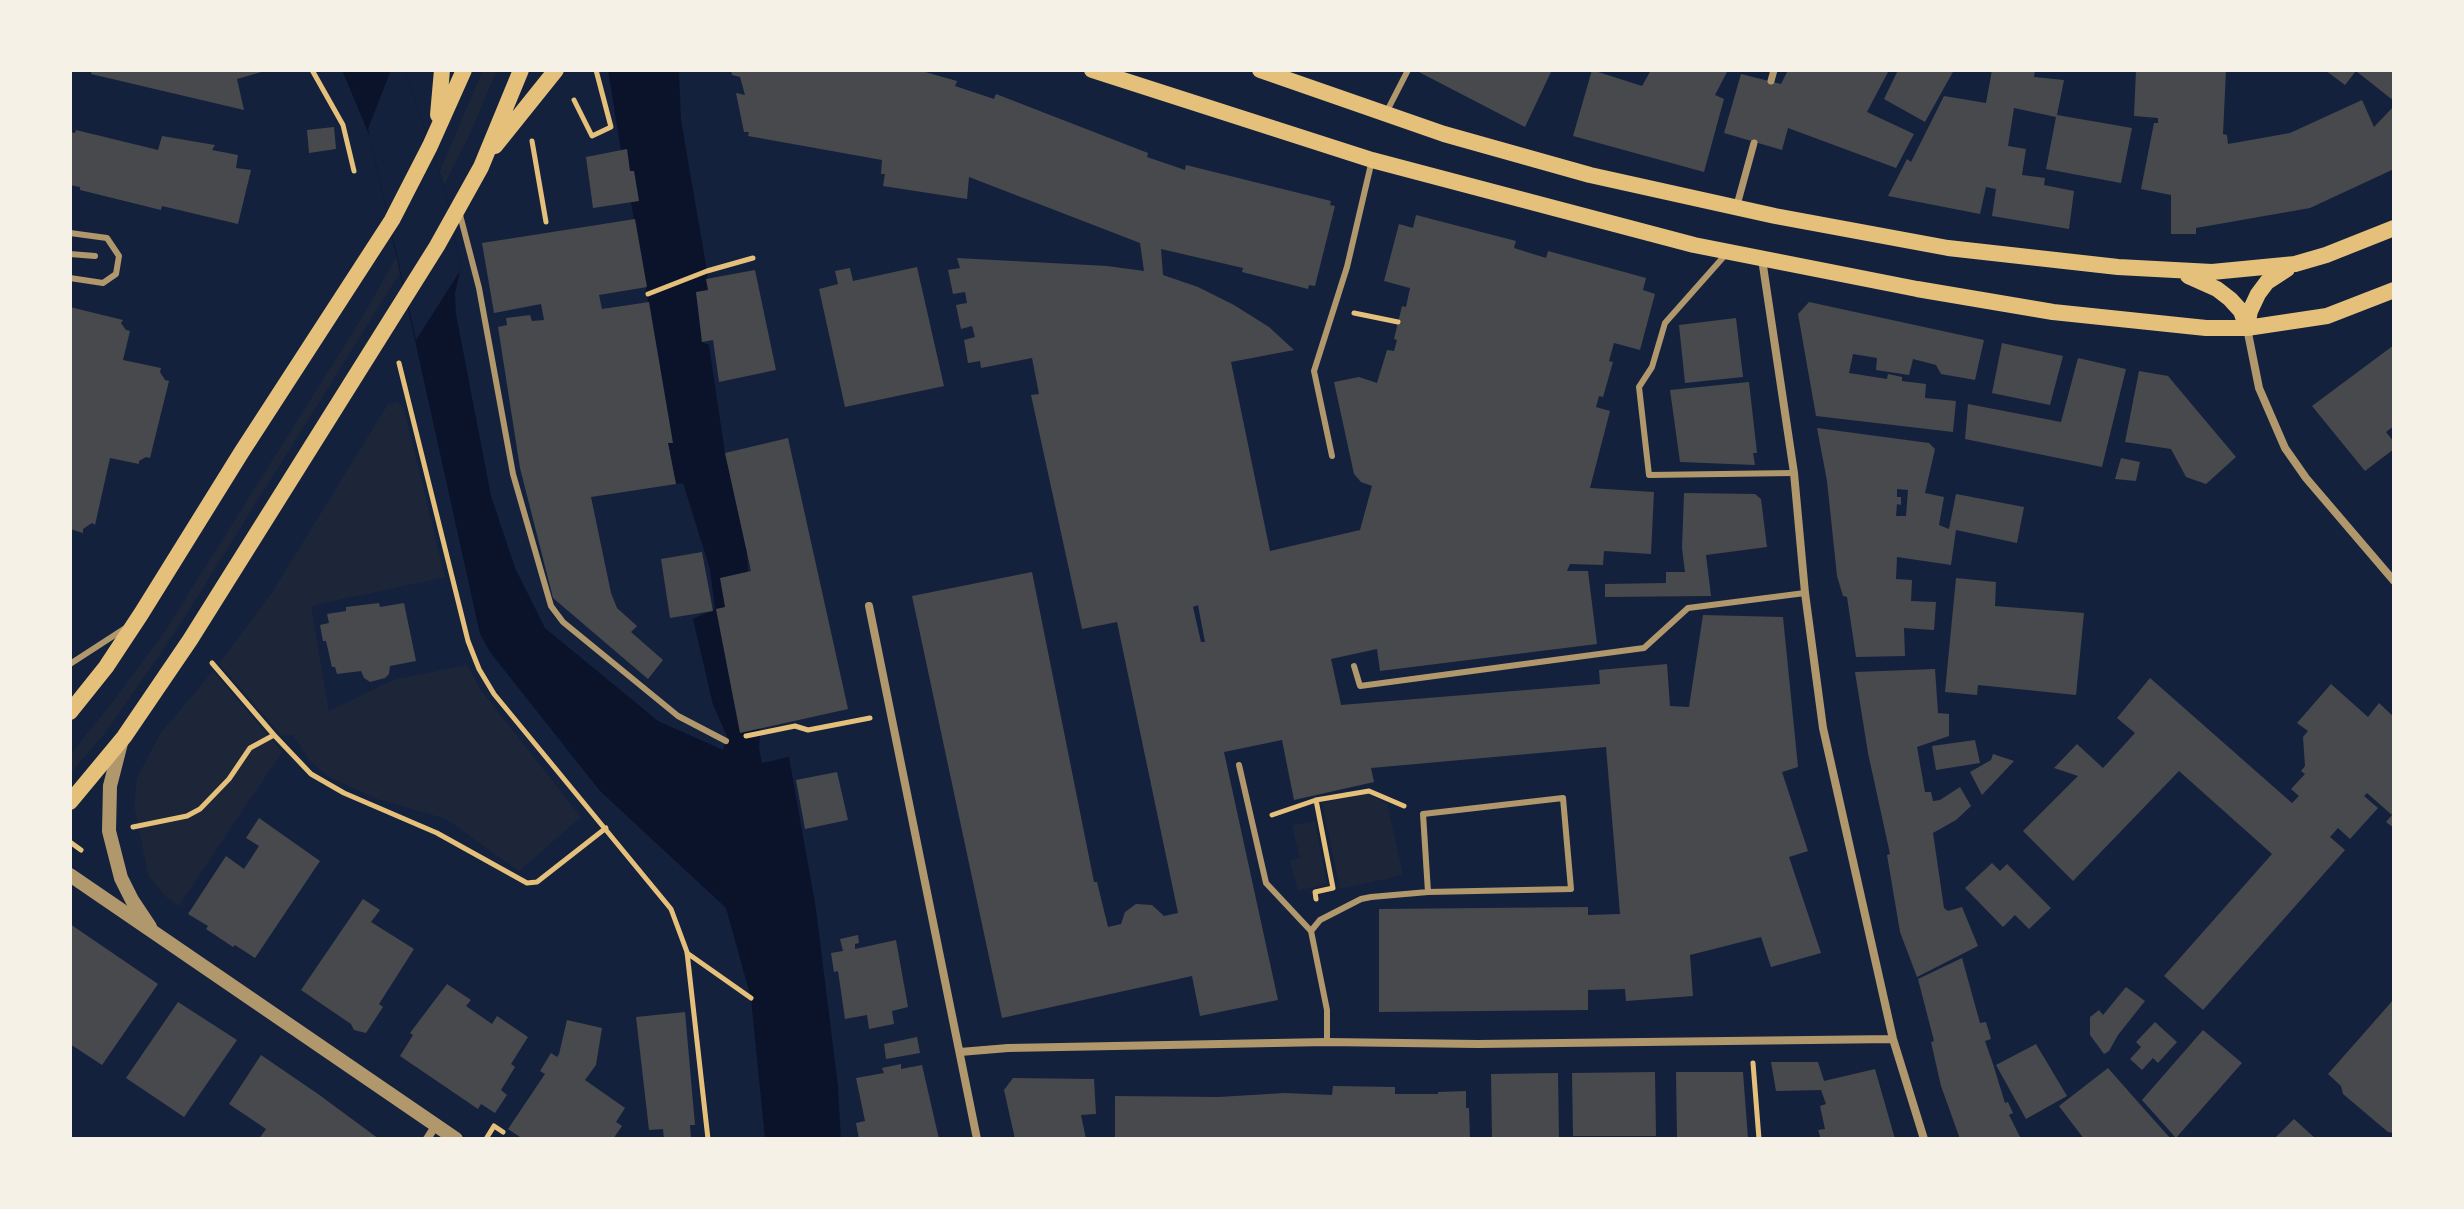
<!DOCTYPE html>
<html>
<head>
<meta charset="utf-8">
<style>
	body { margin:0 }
	#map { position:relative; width:2464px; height:1209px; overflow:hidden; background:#14213d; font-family:"Fira Sans Condensed",sans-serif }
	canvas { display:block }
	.frame { position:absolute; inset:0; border:72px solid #f6f1e7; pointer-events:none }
</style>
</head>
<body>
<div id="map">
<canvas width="2464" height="1209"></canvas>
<div class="frame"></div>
</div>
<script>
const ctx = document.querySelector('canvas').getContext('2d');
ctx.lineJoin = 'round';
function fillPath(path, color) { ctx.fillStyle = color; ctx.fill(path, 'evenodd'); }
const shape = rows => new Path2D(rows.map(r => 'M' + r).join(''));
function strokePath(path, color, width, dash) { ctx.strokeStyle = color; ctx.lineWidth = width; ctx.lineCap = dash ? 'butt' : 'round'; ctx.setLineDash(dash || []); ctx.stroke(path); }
fillPath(shape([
	[483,70,497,70,469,136,444,185,439,173],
	[397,256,401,271,174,634,105,733,70,774,70,755,119,694,167,628,363,316],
	[398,402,404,409,445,577,311,606,329,711,393,680,467,665,480,689,581,817,519,871,446,819,377,799,329,777,309,760,293,735,282,736,219,664,273,591,388,404],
	[213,671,282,752,179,906,165,896,148,875,134,804,137,778,160,734],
	[1368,794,1387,803,1403,875,1340,889,1322,803],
	[1315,821,1327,884,1298,891,1290,861,1300,858,1292,825]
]), '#1d2539');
fillPath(shape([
	[342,70,404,70,411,88,444,185,459,259,460,271,455,294,456,314,491,496,515,568,545,628,658,721,723,750,727,736,713,705,693,619,715,609,710,569,683,483,676,484,668,443,672,442,631,202,639,200,634,171,630,171,621,151,608,70,679,70,681,120,707,271,708,290,696,292,702,342,709,345,725,453,747,553,748,572,773,697,761,721,759,748,762,763,789,757,816,909,838,1086,841,1139,765,1139,751,998,726,908,600,791,490,652,480,634,370,137]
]), '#0b132b');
fillPath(shape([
	[391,70,404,70,411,88,444,185,459,259,460,271,416,340,368,129]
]), '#14213d');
fillPath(shape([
	[92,70,265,70,265,71,237,79,244,110,91,74],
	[731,70,918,70,957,81,955,86,994,99,996,94,1148,153,1147,157,1185,170,1186,165,1331,201,1330,205,1335,206,1315,286,1309,285,1308,289,1242,272,1243,268,1161,249,1163,275,1198,287,1234,305,1269,327,1294,350,1231,362,1270,551,1360,530,1372,486,1361,482,1354,474,1334,382,1359,377,1377,383,1387,350,1394,351,1397,340,1394,339,1402,306,1406,307,1410,288,1384,281,1399,224,1413,228,1416,215,1516,241,1514,248,1546,258,1548,251,1646,278,1643,290,1655,294,1640,350,1614,343,1609,361,1613,362,1603,397,1599,396,1596,407,1610,411,1590,488,1654,492,1651,554,1604,551,1603,565,1570,564,1567,571,1588,571,1597,644,1380,671,1377,649,1331,659,1341,705,1600,684,1599,670,1667,664,1670,706,1689,707,1703,615,1783,617,1798,767,1782,772,1808,851,1789,857,1821,953,1771,967,1761,937,1690,955,1693,996,1626,1001,1625,989,1588,990,1588,1010,1379,1012,1379,909,1588,907,1588,915,1620,914,1606,747,1371,768,1374,782,1294,800,1282,740,1224,752,1278,1000,1200,1016,1192,976,1002,1018,912,596,1032,572,1094,882,1097,882,1108,927,1121,924,1125,912,1136,904,1152,905,1164,916,1178,913,1117,622,1082,629,1031,395,1039,394,1032,358,981,368,980,361,968,363,964,340,975,337,972,326,961,329,956,305,967,303,965,292,953,294,948,270,960,268,957,258,1107,266,1144,271,1140,243,969,177,967,199,883,186,885,174,881,174,882,160,748,136,749,132,744,132,736,93,745,95,740,77,732,75],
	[1198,605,1205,642,1201,642,1193,607],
	[1415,70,1552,70,1525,127],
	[1592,70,1642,86,1651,70,1728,70,1715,95,1724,99,1704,172,1573,136],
	[1788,70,1888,72,1867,112,1914,134,1896,168,1788,128,1782,150,1724,133,1741,74,1781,84],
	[1898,70,1954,70,1925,122,1884,99],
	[1992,70,2035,70,2034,77,2064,80,2057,115,2132,128,2121,183,2046,169,2056,117,2014,108,2008,146,2026,149,2022,175,2045,178,2044,185,2074,191,2069,229,1992,216,1996,189,1986,187,1980,214,1888,196,1907,159,1911,162,1944,96,1986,103],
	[2136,70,2226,70,2223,134,2227,135,2228,144,2290,133,2362,100,2374,127,2394,106,2394,169,2310,208,2196,228,2196,234,2171,234,2171,195,2141,189,2154,123,2158,123,2158,118,2134,116],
	[2325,70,2394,70,2394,101,2356,71,2345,85],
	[334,127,336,149,309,153,307,130],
	[76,130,158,150,162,136,215,145,212,150,238,155,236,168,251,170,238,224,162,206,161,210,80,190,80,187,70,185,70,132,75,133],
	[627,149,630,171,634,171,639,201,593,208,586,157],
	[635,219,647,287,599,295,602,309,649,302,673,443,668,443,676,484,591,497,611,593,617,608,637,626,631,632,663,660,648,679,553,598,520,468,498,327,507,325,506,318,530,315,532,321,544,320,541,304,494,313,482,243],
	[917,267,944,386,845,407,819,289,838,284,835,271,850,268,853,281],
	[755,270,776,370,719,382,713,340,702,342,696,292,708,290,706,279],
	[1809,302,1984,340,1975,380,1941,374,1936,365,1913,359,1909,375,1876,370,1877,358,1853,354,1849,373,1887,379,1888,374,1902,377,1902,381,1926,384,1925,398,1956,401,1953,432,1816,416,1798,314],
	[70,307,123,320,121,323,126,330,130,331,123,360,161,368,160,372,165,380,169,381,150,458,146,457,139,461,139,464,110,458,95,525,92,523,83,529,83,533,70,529],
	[1736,318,1743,377,1685,383,1679,325],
	[2002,343,2063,356,2050,405,1992,393],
	[2394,345,2394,426,2386,432,2394,442,2394,449,2365,471,2312,406],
	[2078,358,2126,369,2102,467,1965,439,1968,404,2061,422],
	[2139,371,2168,376,2236,457,2206,484,2186,477,2171,449,2125,442],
	[1749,382,1757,453,1753,453,1755,465,1680,462,1670,390],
	[1817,428,1929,443,1935,449,1925,493,1944,497,1939,525,1949,529,1956,494,2024,507,2017,543,1956,530,1951,565,1897,557,1896,579,1912,580,1911,601,1936,602,1934,630,1904,628,1905,656,1856,657,1847,597,1843,596,1837,576,1827,481],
	[1897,489,1908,490,1906,516,1896,516,1897,504,1901,505,1901,497,1897,497],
	[788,438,848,709,740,733,716,609,725,607,720,578,751,571,725,453],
	[2121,458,2140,462,2136,481,2115,479],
	[1684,493,1755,494,1761,499,1767,547,1706,555,1711,596,1605,597,1605,584,1666,583,1666,572,1685,572,1682,548],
	[702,552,713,611,670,618,661,559],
	[1956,578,1996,582,1995,606,2084,613,2076,695,1978,685,1977,695,1945,692],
	[379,603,380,607,404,603,416,661,390,666,389,674,385,678,370,682,364,678,361,671,337,674,335,667,332,667,326,641,323,641,320,625,329,623,327,614,346,611,346,607],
	[1935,669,1938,713,1949,714,1949,736,1917,747,1925,792,1931,792,1933,801,1940,800,1960,787,1971,806,1956,820,1933,833,1944,908,1948,911,1962,907,1978,946,1917,977,1900,932,1887,855,1890,854,1868,753,1855,672],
	[2150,678,2292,803,2299,796,2291,789,2305,774,2301,771,2305,766,2303,737,2308,731,2297,723,2331,684,2368,717,2379,703,2394,717,2394,828,2386,822,2392,815,2367,793,2364,796,2378,808,2350,839,2338,828,2330,837,2345,850,2203,1010,2164,976,2272,854,2179,771,2073,881,2023,831,2078,776,2054,768,2077,744,2103,768,2135,733,2117,718],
	[1975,740,1980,763,1936,770,1932,746],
	[1993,754,2014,761,1982,795,1970,772,1991,760],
	[837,772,848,820,805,829,796,780],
	[259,818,320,861,255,958,235,945,233,947,206,929,208,926,188,914,226,856,244,869,259,846,246,838],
	[1992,863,2000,871,2007,864,2051,908,2029,929,2015,915,2003,927,1965,888],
	[363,899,380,910,371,922,414,949,379,1004,383,1007,366,1033,354,1030,351,1024,301,990],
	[70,924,158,984,102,1065,70,1044],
	[858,935,859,943,855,944,855,949,896,940,908,1007,892,1011,894,1024,869,1029,867,1015,845,1019,838,971,834,972,831,953,843,951,840,939],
	[1962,958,1980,1023,1986,1022,1991,1039,1985,1041,1993,1064,2005,1103,2008,1102,2013,1113,2009,1115,2021,1139,1960,1139,1941,1086,1931,1042,1934,1041,1918,979],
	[447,984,471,1000,466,1006,492,1024,497,1016,528,1037,511,1064,515,1067,501,1090,507,1095,495,1113,481,1104,478,1109,400,1056,413,1035,410,1033],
	[2126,987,2145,1001,2118,1035,2109,1051,2104,1054,2090,1035,2090,1017,2099,1010,2103,1015],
	[2394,999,2394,1133,2388,1132,2343,1094,2341,1086,2328,1074],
	[178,1002,237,1040,184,1117,126,1078],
	[685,1012,695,1125,690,1125,691,1139,664,1139,663,1129,649,1130,636,1017],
	[567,1020,602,1028,596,1065,585,1080,625,1108,616,1122,622,1126,613,1139,523,1139,508,1129,545,1074,540,1071,551,1053,557,1057,559,1054],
	[2155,1022,2177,1042,2158,1063,2153,1058,2142,1070,2130,1059,2141,1047,2136,1042],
	[2203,1030,2242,1063,2176,1138,2142,1100],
	[917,1037,920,1053,886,1059,884,1044],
	[2036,1044,2067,1096,2026,1119,1996,1065],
	[261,1055,318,1094,379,1139,259,1139,266,1129,229,1104],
	[1771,1062,1818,1062,1824,1081,1875,1069,1895,1139,1821,1139,1818,1130,1825,1129,1820,1106,1826,1104,1821,1090,1776,1091],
	[901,1064,901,1069,922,1065,939,1139,859,1139,856,1123,865,1121,856,1078,884,1073,882,1068],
	[2108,1068,2153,1119,2171,1139,2084,1139,2059,1106],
	[1655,1072,1656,1136,1573,1136,1572,1073],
	[1676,1072,1743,1072,1748,1139,1677,1139],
	[1558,1073,1559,1139,1492,1139,1491,1074],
	[1013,1078,1094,1079,1096,1114,1081,1115,1086,1139,1015,1139,1004,1090],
	[1333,1086,1395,1087,1395,1094,1438,1094,1438,1092,1466,1091,1466,1108,1469,1108,1470,1139,1115,1139,1115,1096,1219,1097,1285,1093,1332,1095],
	[2294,1119,2316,1139,2274,1139]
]), '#48494c');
strokePath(shape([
	[312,70,343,125,354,171],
	[574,100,592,136,611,127,596,70],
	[532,141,546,222],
	[648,294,707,271,753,258],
	[1354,313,1398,322],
	[399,363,468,641,479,669,494,694,671,909,687,952,708,1139],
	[212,663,274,735],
	[746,736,795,726,808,730,870,718],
	[1316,800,1333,888,1315,892,1316,899],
	[1272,815,1316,800,1369,791,1404,806],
	[133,827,187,816,200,809,229,779,250,748,274,735,311,774,344,793,437,833,527,883,537,882,606,828],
	[70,842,81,850],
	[687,953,751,998],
	[1753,1063,1759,1139],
	[486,1139,494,1126,503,1132]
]), '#e5c07b', 5);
strokePath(shape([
	[1387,111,1408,70],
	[459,211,479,288,513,474,551,606,563,622,678,716,726,741],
	[70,233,107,238,119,256,116,274,103,283,70,278],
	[1727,253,1665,323,1652,367,1639,387,1649,475,1794,473],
	[70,254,95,256],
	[1332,456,1314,371,1347,267,1372,160],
	[70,664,124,629],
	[1354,666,1360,686,1644,648,1688,608,1805,593],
	[1239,765,1266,883,1311,931],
	[1327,1042,1327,1010,1311,931,1320,920,1361,899,1371,897,1428,892,1571,889,1563,798,1423,814,1428,892]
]), '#b1986c', 6);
strokePath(shape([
	[1771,81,1774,70],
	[1737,205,1754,143]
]), '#b1986c', 7);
strokePath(shape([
	[1762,259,1794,473,1805,593,1823,728,1893,1039,1924,1139],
	[2247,328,2259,388,2285,448,2306,478,2394,581],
	[869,606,977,1139],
	[960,1052,1008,1048,1327,1042,1478,1044,1893,1039],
	[427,1139,436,1125]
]), '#b1986c', 8);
strokePath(shape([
	[121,743,110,786,109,831,121,878,132,900,150,927],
	[70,875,456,1139]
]), '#b1986c', 14);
strokePath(shape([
	[1092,70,1372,160,1694,245,1917,289,2053,312,2206,328,2247,328,2327,316,2394,290],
	[1260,70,1444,134,1590,175,1775,216,1948,248,2118,267,2212,272,2295,264,2326,255,2394,228],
	[438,115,442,70],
	[495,146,556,70],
	[2188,276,2217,289,2230,299,2241,311,2247,328],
	[2247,326,2250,311,2258,294,2267,282,2287,269],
	[70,712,106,667,141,614,241,453,392,220,430,146,464,70],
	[70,802,124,737,190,640,437,246,481,167,521,70]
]), '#e5c07b', 16);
</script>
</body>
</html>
